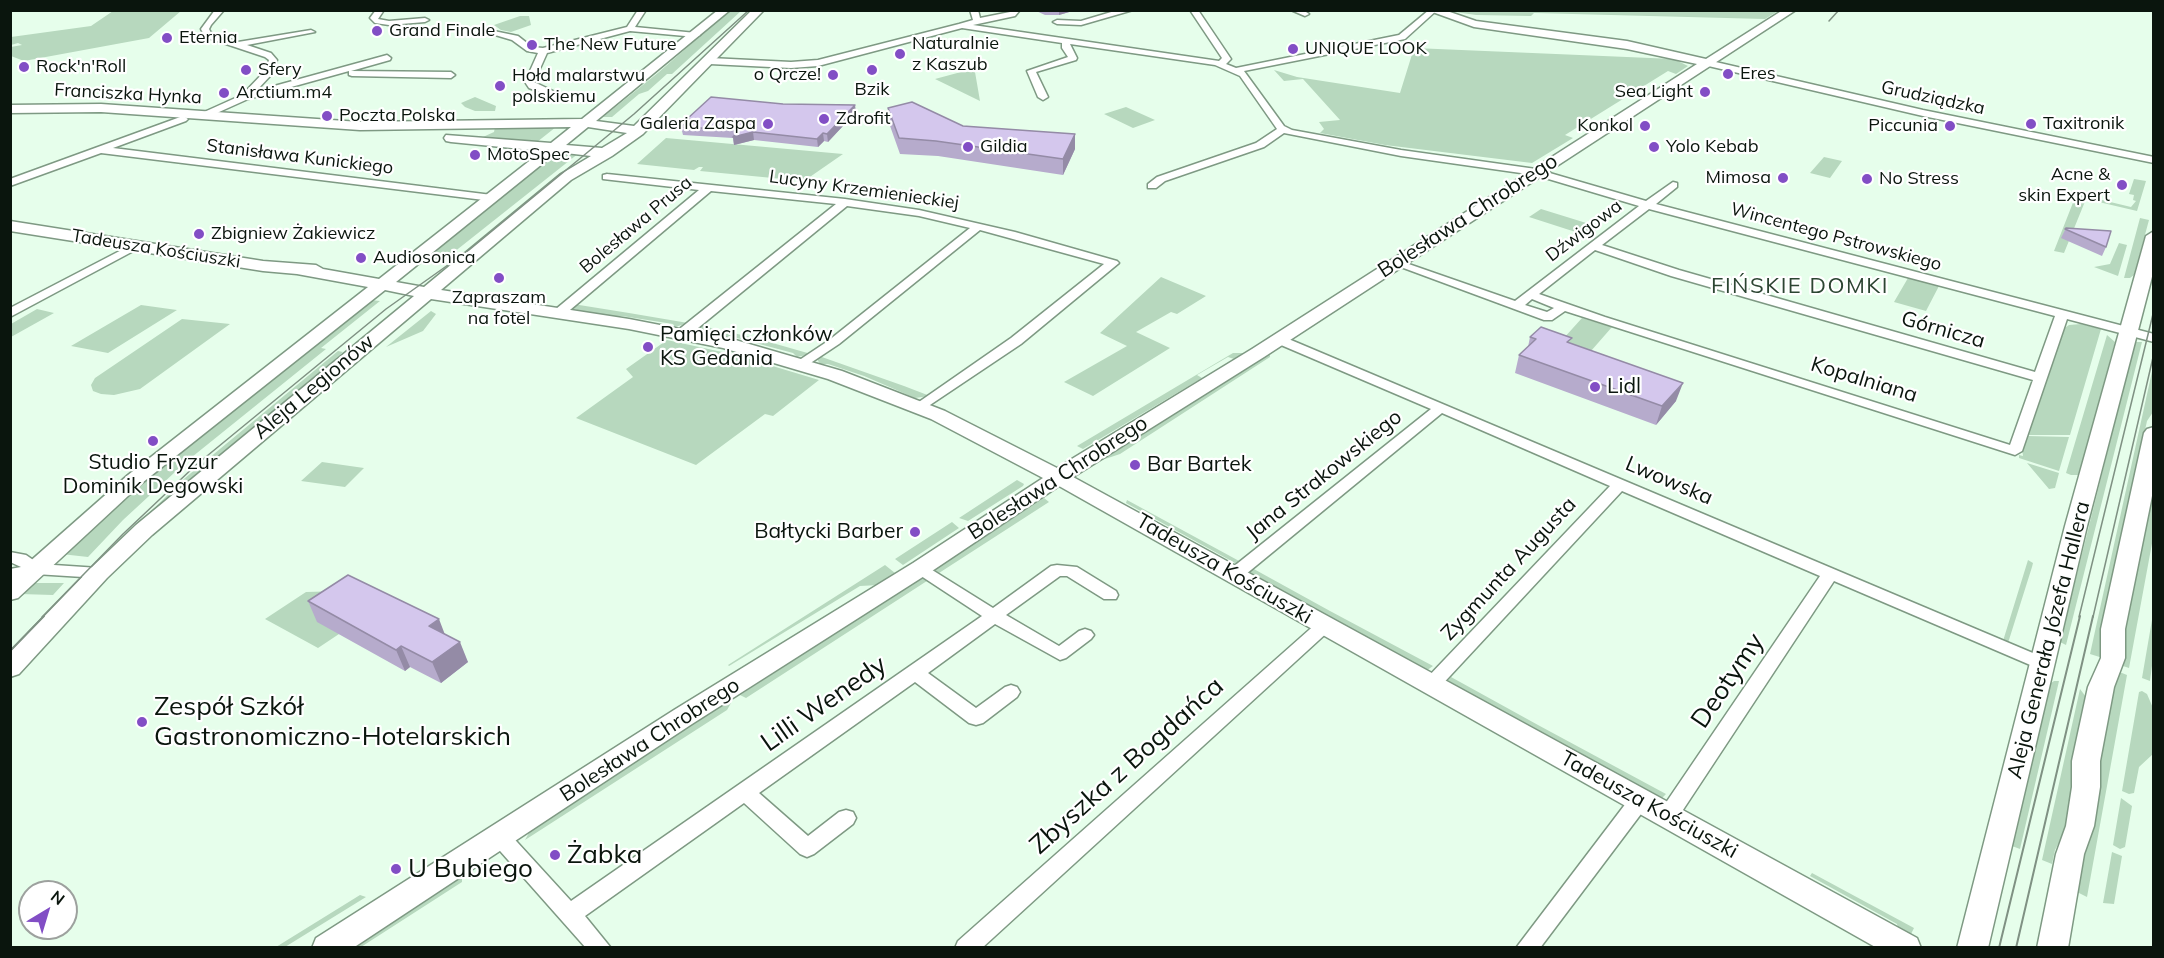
<!DOCTYPE html>
<html>
<head>
<meta charset="utf-8">
<style>
	body { margin:0 }
	#map { position:relative; width:2164px; height:958px; overflow:hidden; background:#e6feeb; font-family:Mulish,sans-serif }
	canvas { display:block }
	.frame { position:absolute; inset:0; border:12px solid #0a150d; pointer-events:none }
	.north { position:absolute; left:18px; top:880px; width:60px; height:60px; box-sizing:border-box; background:#fff; border:2px solid #9da19e; border-radius:50%; rotate:38deg; font-size:16px; font-weight:700; line-height:24px; text-align:center; color:#0a150d }
	.north::after { content:''; display:block; margin:auto; width:21px; height:27px; background:#824ec5; clip-path:polygon(50% 0,100% 100%,50% 72%,0 100%) }
</style>
</head>
<body>
<div id="map">
<canvas width="2164" height="958"></canvas>
<div class="frame"></div>
<div class="north">N</div>
</div>
<script>
const ctx = document.querySelector('canvas').getContext('2d');
ctx.lineJoin = 'round';
function fillPath(path, color) { ctx.fillStyle = color; ctx.fill(path, 'evenodd'); }
const shape = rows => new Path2D(rows.map(r => 'M' + r).join(''));
function strokePath(path, color, width, dash) { ctx.strokeStyle = color; ctx.lineWidth = width; ctx.lineCap = dash ? 'butt' : 'round'; ctx.setLineDash(dash || []); ctx.stroke(path); }
function write(font, color, halo, rows, align = 'center') {
  ctx.font = font + ' Mulish,sans-serif'; ctx.lineWidth = 4.5; ctx.setLineDash([]); ctx.textBaseline = 'middle'; ctx.strokeStyle = halo; ctx.fillStyle = color; for (const [text, x, y, turn = 0] of rows) {
    ctx.save(); ctx.translate(x, y); ctx.rotate((+turn || 0) * Math.PI / 180); ctx.textAlign = isNaN(turn) ? turn : align; if (halo) ctx.strokeText(text, 0, 0); ctx.fillText(text, 0, 0); ctx.restore();
  }
}
fillPath(shape([
	[730,10,741,11,672,74,667,74,648,91,639,94,612,117,603,117,659,72],
	[113,11,181,11,149,38,24,61,11,56,11,47,22,45,18,43,11,45,11,37,91,26],
	[1448,11,1778,11,1765,19,1534,13,1531,16,1476,15],
	[520,16,529,16,531,25,511,32,501,30,494,25],
	[1414,48,1674,59,1688,66,1676,74,1668,71,1565,135,1573,138,1532,163,1385,145,1320,133,1324,129,1319,122,1340,120,1303,79,1284,81,1274,70,1297,77,1400,93],
	[961,72,975,72,980,101,935,79],
	[475,97,496,106,495,111,475,111,465,107,461,103],
	[1126,107,1155,120,1133,128,1104,114],
	[495,127,556,127,537,142,483,137,494,132],
	[666,138,843,154,804,181,700,171,703,167,699,167,694,170,637,164],
	[556,152,579,153,439,264,423,262],
	[1824,157,1842,161,1830,178,1810,173],
	[2134,179,2146,181,2137,211,2086,199,2064,253,2054,251,2076,195,2065,192,2075,191,2077,194,2131,207,2136,201,2133,200,2134,195,2129,194],
	[1541,209,1583,222,1600,227,1588,236,1529,217],
	[2140,218,2149,220,2134,275,2130,278,2124,278],
	[2119,243,2127,245,2118,276,2094,267,2110,264],
	[1161,277,1206,296,1177,314,1171,312,1136,332,1170,348,1093,396,1064,382,1127,346,1100,333],
	[1908,278,1939,286,1926,311,1894,302],
	[370,300,380,301,321,348,326,349,187,461,123,520,88,557,61,554,153,471],
	[573,304,629,313,688,323,675,327,673,324,622,316,615,317,585,312,570,308],
	[141,305,177,310,108,353,71,346],
	[37,309,54,313,11,337,11,324],
	[431,311,436,314,423,331,386,347],
	[1582,318,1612,327,1584,359,1554,349],
	[182,319,230,324,140,389,114,395,101,394,93,391,91,385,95,378],
	[2081,324,2101,329,2070,435,2028,435,2063,329,2069,325],
	[698,325,755,338,811,354,797,357,793,353,737,338,694,330],
	[2107,335,2115,342,2079,475,2071,475,2066,473],
	[667,340,736,355,819,380,773,416,765,414,696,465,576,418,633,377,626,369],
	[2135,342,2142,342,2066,645,2060,642],
	[338,351,343,352,283,406,101,560,185,478],
	[1233,353,1246,353,1234,359,1228,357,1197,375,1202,378,1083,449,1077,446],
	[1270,353,1270,357,1120,454,1102,460],
	[819,356,904,386,930,396,915,398,864,376,828,364,820,364,817,359],
	[2153,367,2153,412,2147,421,2103,625,2106,659,2090,654],
	[2027,436,2069,437,2059,471,2019,458,2019,455,2023,456,2022,448],
	[322,462,364,468,345,487,301,481],
	[2027,463,2059,473,2055,488,2049,489],
	[1017,480,1024,484,1023,486,968,521,959,518],
	[2153,482,2153,538,2129,668,2117,664],
	[1044,498,1049,502,939,573,934,570],
	[1127,500,1241,562,1235,563,1126,503],
	[952,522,959,528,903,565,895,559],
	[2028,560,2033,563,2032,567,2008,643,2003,641],
	[885,565,895,573,879,585,860,586,729,666,728,665],
	[1252,568,1330,611,1433,666,1426,671,1248,573],
	[923,576,930,579,746,698,740,695],
	[31,583,64,583,53,595,20,594],
	[342,591,339,634,318,648,265,619,306,592],
	[2153,614,2153,658,2150,681,2142,678],
	[2117,671,2127,675,2087,897,2077,892,2097,771],
	[1451,677,1538,725,1666,794,1661,799,1447,682],
	[2054,681,2059,681,2020,849,2012,846,2048,685],
	[2080,689,2086,697,2076,809,2055,850,2052,864,2042,860],
	[2142,691,2147,694,2153,708,2153,754,2139,767,2134,793,2129,794,2122,791,2139,692],
	[728,701,731,703,727,710,525,840,530,831,548,816],
	[2121,798,2132,806,2125,847,2120,849,2113,845],
	[2112,852,2122,856,2114,904,2103,903],
	[1812,873,1914,928,1909,938,1899,932,1897,924,1810,876],
	[462,875,462,882,361,947,345,948],
	[360,895,366,897,285,947,276,947]
]), '#b7d8be');
const street = shape([
	[215,10,224,10,211,25,209,29,211,33,238,42,311,30,315,32,247,45,271,53,277,60,272,74,256,91,387,55,391,58,390,60,351,71,451,72,455,75,451,78,352,76,349,75,349,71,248,99,208,117,202,117,202,113,242,95,265,71,269,60,265,57,205,37,201,29,215,10],
	[376,10,384,10,378,19,389,21,425,18,429,20,425,22,389,25,375,23,370,18,376,10],
	[638,10,646,10,635,27,696,33,700,35,696,37,630,31,547,53,534,82,553,91,553,95,550,96,529,88,525,82,538,53,527,51,512,40,485,32,489,30,518,36,532,47,543,48,627,27,638,10],
	[970,10,978,10,980,18,1020,10,1015,16,973,25,1219,61,1222,58,1190,10,1198,10,1231,59,1226,64,1236,68,1399,35,1429,10,1437,10,1405,39,1244,71,1284,126,1292,130,1401,150,1536,169,1646,201,1673,182,1677,183,1677,187,1656,204,2154,334,2154,342,2067,319,2022,451,2015,455,1565,311,1552,320,1544,320,1390,263,1392,261,1400,261,1515,301,1639,206,1535,175,1401,156,1284,133,1264,147,1165,181,1156,188,1148,188,1148,184,1157,177,1256,143,1277,129,1240,76,1215,65,1070,44,1077,58,1076,60,1036,72,1048,97,1043,100,1038,97,1027,71,1068,57,1062,48,1062,43,962,28,818,66,791,68,710,64,706,61,710,58,791,62,818,60,959,24,973,20,970,10],
	[1649,209,2055,316,2035,372,1679,270,1602,245,1649,209],
	[1595,250,1671,276,2033,380,2010,445,1605,317,1539,294,1595,250],
	[1532,299,1554,308,1547,312,1525,305,1532,299],
	[1118,10,1133,10,1081,25,1057,24,1053,22,1057,20,1081,21,1118,10],
	[1291,10,1303,10,1309,14,1305,16,1291,10],
	[1707,60,1923,110,2154,157,2154,163,1923,116,1704,65,1703,63,1707,60],
	[183,116,188,119,186,121,113,148,492,195,497,198,492,201,101,153,10,186,10,179,183,116],
	[607,174,845,199,919,210,1015,232,1117,261,1119,263,1021,344,921,411,914,407,916,404,1011,338,1104,264,980,230,839,344,803,368,798,367,796,364,798,361,828,341,970,228,919,216,847,206,687,337,682,338,677,337,676,334,677,331,836,204,711,191,564,315,556,315,554,312,556,309,699,190,603,179,603,175,607,174],
	[135,243,139,244,139,248,10,317,10,308,135,243],
	[1279,335,2047,659,2050,663,2047,667,2041,669,2035,667,1834,581,1675,822,1668,824,1661,822,1658,816,1661,810,1820,576,1622,491,1437,690,1431,692,1425,690,1422,685,1425,680,1610,486,1442,413,1240,579,1228,579,1226,575,1228,571,1431,409,1274,342,1273,339,1274,336,1279,335],
	[10,552,26,555,39,564,99,568,105,569,107,573,105,577,99,578,35,574,10,580,10,569,21,567,10,562,10,552],
	[921,563,993,608,1051,566,1057,565,1077,567,1116,591,1118,595,1116,599,1104,599,1067,576,1060,576,1006,615,1059,646,1079,631,1085,629,1091,631,1094,635,1091,639,1066,658,1060,660,995,624,928,673,976,708,1005,687,1011,685,1017,687,1020,692,1017,697,983,723,976,725,969,723,915,682,759,793,808,836,839,812,846,810,853,812,856,818,853,824,814,854,807,857,800,854,744,803,585,916,611,948,586,948,493,843,490,837,493,831,500,829,507,831,571,901,982,616,915,572,913,568,915,564,921,563],
	[1324,620,1330,622,1333,626,1330,630,982,948,955,948,958,941,1318,622,1324,620],
	[1640,792,1647,794,1650,800,1647,806,1540,948,1516,948,1633,794,1640,792]
]);
const secondary = shape([
	[718,10,730,10,596,121,634,126,752,10,764,10,643,134,612,156,571,180,441,290,629,319,732,339,842,371,945,411,1057,468,1252,349,1697,64,1627,49,1474,27,1427,10,1444,10,1476,21,1627,41,1706,59,1783,10,1796,10,1264,357,1073,477,1917,938,1921,948,1877,948,1059,486,929,573,692,724,353,948,312,948,316,938,674,710,913,563,1043,478,931,419,828,379,723,348,629,329,431,299,152,535,107,578,19,674,10,677,10,652,91,568,136,525,414,296,385,290,142,483,18,598,10,600,10,579,128,475,368,287,297,274,263,271,10,231,10,221,263,261,316,265,323,269,379,279,542,151,451,142,446,141,444,138,446,135,551,143,571,127,360,130,101,112,10,113,10,105,101,104,360,122,582,119,718,10],
	[588,127,627,133,602,148,566,145,588,127],
	[557,152,591,156,561,174,424,287,396,282,557,152],
	[2154,231,2154,269,2087,526,1988,948,1957,948,2065,526,2146,236,2154,231],
	[2154,427,2154,486,2125,629,2125,658,2114,687,2100,761,2100,787,2094,826,2084,854,2068,948,2037,948,2056,854,2066,826,2072,787,2072,761,2088,687,2101,658,2101,629,2144,433,2147,429,2154,427]
]);
strokePath(street, '#7e9983', 3);
strokePath(secondary, '#7e9983', 3);
fillPath(street, '#fff');
fillPath(secondary, '#fff');
strokePath(shape([
	[1829,21,1839,10],
	[42,617,123,534,196,465,386,309,469,250,634,114,749,10],
	[2079,617,2154,310],
	[2093,617,2154,353]
]), '#7f9183', 1.5);
strokePath(shape([
	[10,651,44,616],
	[1999,948,2080,616],
	[2016,948,2093,616]
]), '#7f9183', 2);
fillPath(shape([
	[1034,10,1076,10,1059,15,1045,15],
	[888,108,963,126,1075,134,1075,149,1063,175,938,156,900,154,889,123],
	[856,112,828,142,824,141,818,147,754,140,734,145,733,138,683,135,681,127,687,122,687,119],
	[2066,228,2106,247,2102,256,2061,238],
	[1530,337,1571,343,1676,401,1656,425,1515,373,1519,355,1528,347],
	[308,601,445,634,468,662,441,683,410,667,405,671,317,622]
]), '#b6abcc');
fillPath(shape([
	[1059,10,1076,10,1059,15],
	[855,105,856,112,828,142,827,134],
	[753,132,754,140,734,145,733,137],
	[823,133,824,141,818,147,817,139],
	[1075,134,1075,149,1063,175,1063,159],
	[1683,383,1676,401,1656,425,1662,406],
	[439,619,447,640,429,626],
	[460,642,468,662,441,683,432,662],
	[401,646,410,667,405,671,396,650]
]), '#948ba6');
const building = shape([
	[711,97,783,104,855,105,827,134,823,133,817,139,753,132,733,137,739,130,681,127,690,119,687,119,711,97],
	[912,102,963,126,1075,134,1063,159,936,141,899,138,888,108,912,102],
	[2066,228,2111,231,2106,247,2065,229,2066,228],
	[1541,327,1572,338,1567,342,1683,383,1662,406,1519,355,1536,339,1530,337,1541,327],
	[348,575,439,619,429,626,460,642,432,662,401,646,396,650,308,601,348,575]
]);
fillPath(building, '#d4c7ed');
strokePath(building, '#948ba6', 1.5);
for (const [x, y, r, color] of [
	[377,31,6,"#824ec5"],
	[167,38,6,"#824ec5"],
	[532,45,6,"#824ec5"],
	[1293,49,6,"#824ec5"],
	[900,54,6,"#824ec5"],
	[24,67,6,"#824ec5"],
	[246,70,6,"#824ec5"],
	[872,70,6,"#824ec5"],
	[1728,74,6,"#824ec5"],
	[833,75,6,"#824ec5"],
	[500,86,6,"#824ec5"],
	[1705,92,6,"#824ec5"],
	[224,93,6,"#824ec5"],
	[327,116,6,"#824ec5"],
	[824,119,6,"#824ec5"],
	[768,124,6,"#824ec5"],
	[2031,124,6,"#824ec5"],
	[1645,126,6,"#824ec5"],
	[1950,126,6,"#824ec5"],
	[968,147,6,"#824ec5"],
	[1654,147,6,"#824ec5"],
	[475,155,6,"#824ec5"],
	[1783,178,6,"#824ec5"],
	[1867,179,6,"#824ec5"],
	[2122,185,6,"#824ec5"],
	[199,234,6,"#824ec5"],
	[361,258,6,"#824ec5"],
	[499,278,6,"#824ec5"],
	[648,347,6,"#824ec5"],
	[1595,387,6,"#824ec5"],
	[153,441,6,"#824ec5"],
	[1135,465,6,"#824ec5"],
	[915,532,6,"#824ec5"],
	[142,722,6,"#824ec5"],
	[555,855,6,"#824ec5"],
	[396,869,6,"#824ec5"]
]) { const dot = new Path2D(); dot.arc(x, y, r, 0, 2 * Math.PI); ctx.fillStyle = color; ctx.fill(dot); strokePath(dot, '#fff', 2); }
write('18px', '#0a150d', '#fff', [
	["Grand Finale",389,31],
	["Eternia",179,38],
	["Naturalnie",912,44],
	["z Kaszub",912,65],
	["The New Future",544,45],
	["UNIQUE LOOK",1305,49],
	["Rock'n'Roll",36,67],
	["Sfery",258,70],
	["Eres",1740,74],
	["o Qrcze!",821,75,"right"],
	["Hołd malarstwu",512,76],
	["polskiemu",512,97],
	["Bzik",872,90,"center"],
	["Sea Light",1693,92,"right"],
	["Arctium.m4",236,93],
	["Poczta Polska",339,116],
	["Zdrofit",836,119],
	["Galeria Zaspa",756,124,"right"],
	["Taxitronik",2043,124],
	["Konkol",1633,126,"right"],
	["Piccunia",1938,126,"right"],
	["Gildia",980,147],
	["Yolo Kebab",1666,147],
	["MotoSpec",487,155],
	["Acne &",2110,175,"right"],
	["skin Expert",2110,196,"right"],
	["Mimosa",1771,178,"right"],
	["No Stress",1879,179],
	["Zbigniew Żakiewicz",211,234],
	["Audiosonica",373,258],
	["Zapraszam",499,298,"center"],
	["na fotel",499,319,"center"]
], 'left');
write('18px', '#0a150d', '#fff', [
	["Franciszka Hynka",128,94,3],
	["Grudziądzka",1933,98,12],
	["Stanisława Kunickiego",300,157,7],
	["Lucyny Krzemienieckiej",864,190,8],
	["Bolesława Prusa",636,225,-40],
	["Dźwigowa",1584,231,-37],
	["Wincentego Pstrowskiego",1836,237,15],
	["Tadeusza Kościuszki",156,249,9]
]);
write('21px', '#0a150d', '#fff', [
	["Bolesława Chrobrego",1468,216,-33],
	["Górnicza",1943,330,16],
	["Kopalniana",1864,380,17],
	["Aleja Legionów",314,387,-40],
	["Jana Strakowskiego",1324,475,-39],
	["Bolesława Chrobrego",1058,478,-33],
	["Lwowska",1669,481,23],
	["Tadeusza Kościuszki",1224,569,30],
	["Zygmunta Augusta",1509,569,-47],
	["Aleja Generała Józefa Hallera",2049,640,-76],
	["Bolesława Chrobrego",650,740,-33],
	["Tadeusza Kościuszki",1649,805,29]
]);
write('21px', '#0a150d', '#fff', [
	["Pamięci członków",660,335],
	["KS Gedania",660,359],
	["Lidl",1607,387],
	["Studio Fryzur",153,463,"center"],
	["Dominik Degowski",153,487,"center"],
	["Bar Bartek",1147,465],
	["Bałtycki Barber",903,532,"right"]
], 'left');
ctx.letterSpacing = '1.5px';
write('22px', '#2c4532', '#fff', [
	["FIŃSKIE DOMKI",1800,286]
]);
ctx.letterSpacing = '0px';
write('26px', '#0a150d', '#fff', [
	["Deotymy",1728,681,-56],
	["Lilli Wenedy",824,704,-35],
	["Zbyszka z Bogdańca",1127,766,-42]
]);
write('26px', '#0a150d', '#fff', [
	["Zespół Szkół",154,707],
	["Gastronomiczno-Hotelarskich",154,737],
	["Żabka",567,855],
	["U Bubiego",408,869]
], 'left');
</script>
</body>
</html>
